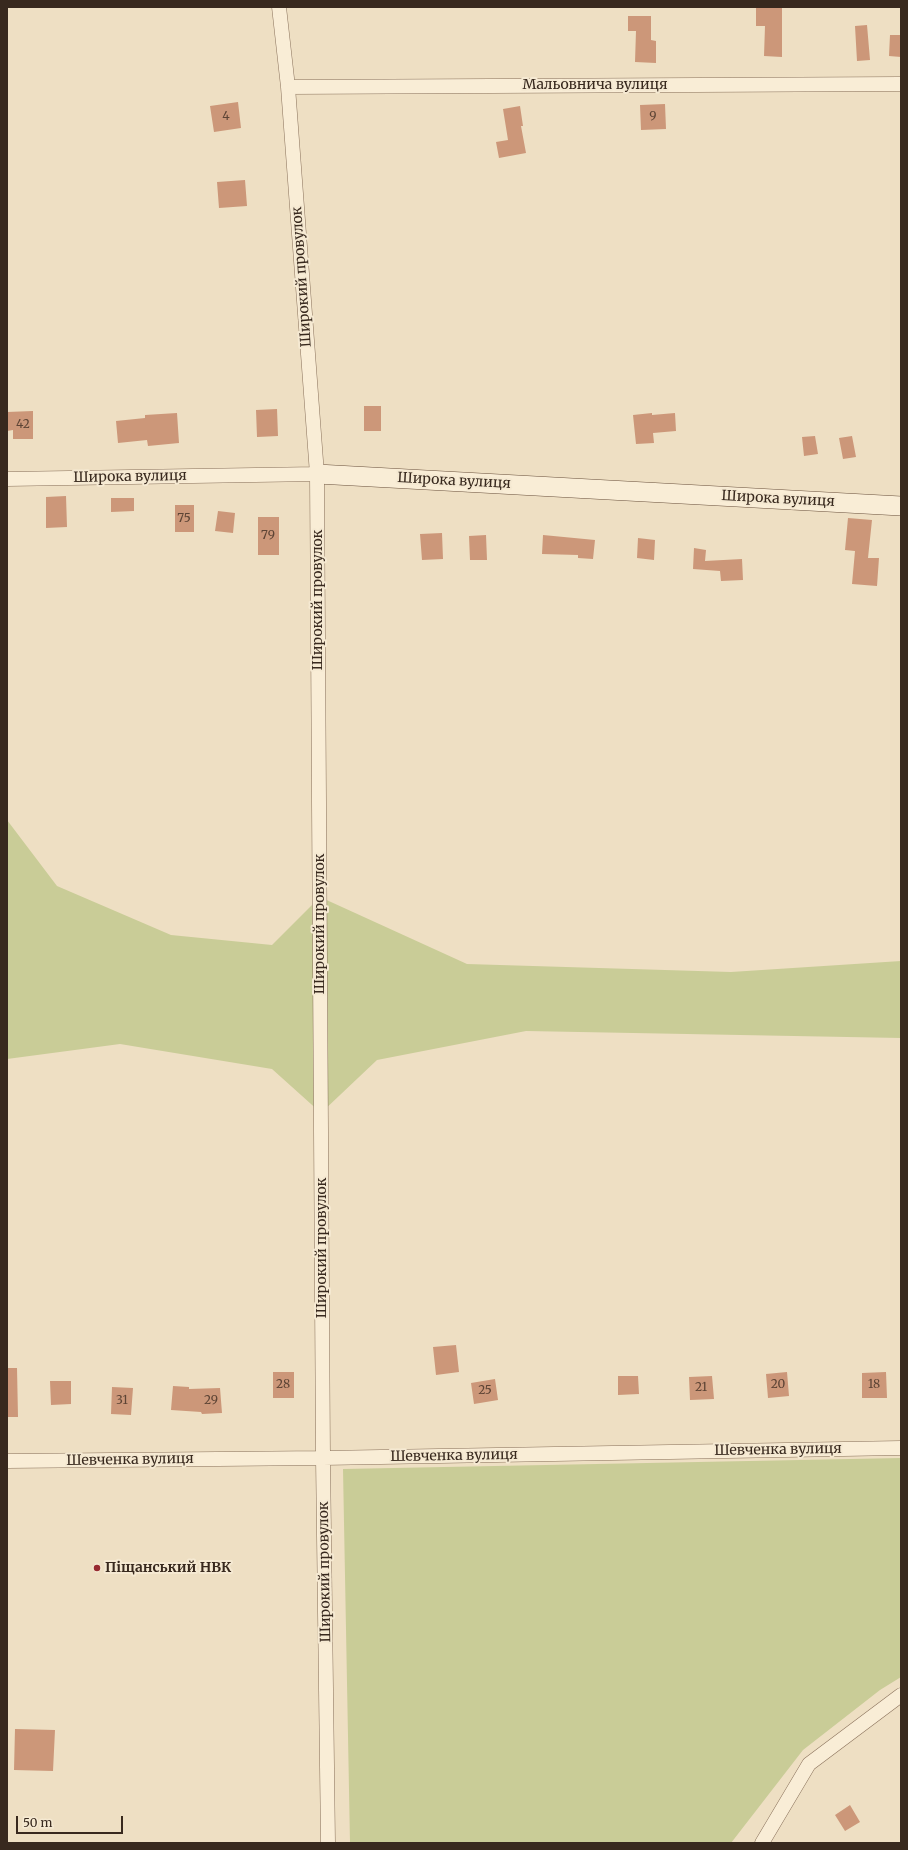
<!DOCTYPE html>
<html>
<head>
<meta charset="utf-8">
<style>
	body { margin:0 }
	#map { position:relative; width:908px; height:1850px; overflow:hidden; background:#eedfc3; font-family:Merriweather,serif }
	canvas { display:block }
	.frame { position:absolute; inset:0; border:8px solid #38291e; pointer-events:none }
	.scale { position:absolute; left:16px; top:1816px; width:107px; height:18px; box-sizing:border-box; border:2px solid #38291e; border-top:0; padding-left:5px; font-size:12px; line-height:14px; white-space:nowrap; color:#38291e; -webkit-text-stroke:3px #f5e9d2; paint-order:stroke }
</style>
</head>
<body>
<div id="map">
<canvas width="908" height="1850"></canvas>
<div class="frame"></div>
<div class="scale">50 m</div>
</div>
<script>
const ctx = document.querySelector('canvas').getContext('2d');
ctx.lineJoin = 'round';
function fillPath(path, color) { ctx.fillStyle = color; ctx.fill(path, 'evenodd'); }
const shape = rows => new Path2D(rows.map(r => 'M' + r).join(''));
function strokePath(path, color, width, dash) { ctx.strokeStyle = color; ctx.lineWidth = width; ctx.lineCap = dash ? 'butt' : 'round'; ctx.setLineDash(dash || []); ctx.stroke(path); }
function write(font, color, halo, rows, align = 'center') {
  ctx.font = font + ' Merriweather,serif'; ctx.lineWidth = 4; ctx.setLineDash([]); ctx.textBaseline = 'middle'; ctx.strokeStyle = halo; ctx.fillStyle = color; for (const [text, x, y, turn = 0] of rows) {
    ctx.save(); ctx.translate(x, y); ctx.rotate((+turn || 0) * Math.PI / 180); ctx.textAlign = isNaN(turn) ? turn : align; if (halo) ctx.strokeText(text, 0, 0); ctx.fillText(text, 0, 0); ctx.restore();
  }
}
fillPath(shape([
	[7,820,57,886,171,935,272,945,320,897,467,964,731,972,901,961,901,1038,526,1031,377,1060,321,1113,272,1069,120,1044,7,1059],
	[901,1458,901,1677,880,1690,803,1750,731,1843,350,1843,343,1469]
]), '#c9cc97');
fillPath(shape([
	[756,8,782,8,782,57,764,56,765,26,756,26],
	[628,16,651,16,651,40,656,41,656,63,635,62,636,31,628,31],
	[867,25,870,60,857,61,855,26],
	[890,35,901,35,901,57,889,56],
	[238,102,241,128,214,132,210,106],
	[665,104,666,129,641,130,640,105],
	[520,106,523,126,521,126,526,153,499,158,496,142,508,140,503,109],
	[245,180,247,206,219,208,217,182],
	[364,406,381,406,381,431,364,431],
	[277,409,278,436,257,437,256,410],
	[33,411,33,439,13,439,13,430,7,431,7,412],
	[177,413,179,443,148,446,147,440,118,443,116,421,145,418,145,415],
	[652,413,652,415,675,413,676,431,653,433,654,443,636,444,633,415],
	[815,436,818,454,804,456,802,437],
	[852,436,856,457,843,459,839,438],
	[66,496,67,527,46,528,46,497],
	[111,498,134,498,134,511,111,512],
	[175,505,194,505,194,532,175,532],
	[218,511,235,513,233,533,215,531],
	[258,517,279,517,279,555,258,555],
	[848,518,872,520,868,558,879,558,877,586,852,584,855,551,845,550],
	[442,533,443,559,422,560,420,534],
	[486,535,487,560,470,560,469,536],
	[543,535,595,540,593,559,578,558,578,555,542,554],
	[638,538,655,540,654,560,637,558],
	[694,548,706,550,705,561,742,559,743,580,721,581,720,571,693,569],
	[456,1345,459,1372,436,1375,433,1347],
	[7,1368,17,1368,18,1417,7,1417],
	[273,1372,294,1372,294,1398,273,1398],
	[787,1372,789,1396,768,1398,766,1374],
	[886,1372,887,1398,862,1398,862,1373],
	[618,1376,638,1376,639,1394,618,1395],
	[712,1376,714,1399,690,1400,689,1377],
	[495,1379,498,1400,474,1404,471,1383],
	[50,1381,71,1381,71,1404,51,1405],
	[173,1386,189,1387,189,1389,220,1388,222,1413,202,1414,201,1412,171,1410],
	[112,1387,133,1388,131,1415,111,1414],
	[15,1729,55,1730,53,1771,14,1770],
	[850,1805,860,1822,845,1831,835,1815]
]), '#cc9779');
const street = shape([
	[279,7,288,87,317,474,323,1458,328,1843],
	[288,87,901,84],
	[7,479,317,474],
	[7,1461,323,1458,901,1448],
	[762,1843,809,1764,901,1695]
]);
const secondary = shape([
	[317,474,901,506]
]);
strokePath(street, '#88705a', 15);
strokePath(secondary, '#6a513d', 20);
strokePath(street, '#f9edd6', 14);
strokePath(secondary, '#f9edd6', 19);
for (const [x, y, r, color] of [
	[97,1568,4,"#972a30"]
]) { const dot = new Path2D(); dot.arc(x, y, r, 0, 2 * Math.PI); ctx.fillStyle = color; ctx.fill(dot); strokePath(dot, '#f5e9d2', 1.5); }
write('12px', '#5d4435', null, [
	["4",226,117],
	["9",653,117],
	["42",23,425],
	["75",184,519],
	["79",268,536],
	["28",283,1385],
	["20",778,1385],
	["18",874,1385],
	["21",701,1388],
	["25",485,1391],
	["31",122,1401],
	["29",211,1401]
]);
write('14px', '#38291e', '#f5e9d2', [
	["Мальовнича вулиця",595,85],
	["Широкий провулок",302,277,-94],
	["Широка вулиця",130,477,-1],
	["Широка вулиця",454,481,3],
	["Широка вулиця",778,499,3],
	["Широкий провулок",318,600,-90],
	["Широкий провулок",320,924,-90],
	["Широкий провулок",322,1248,-90],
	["Шевченка вулиця",778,1450,-1],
	["Шевченка вулиця",454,1456,-1],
	["Шевченка вулиця",130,1460,-1],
	["Широкий провулок",325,1572,-91]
]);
write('bold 14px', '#38291e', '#f5e9d2', [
	["Піщанський НВК",105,1568]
], 'left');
</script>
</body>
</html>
